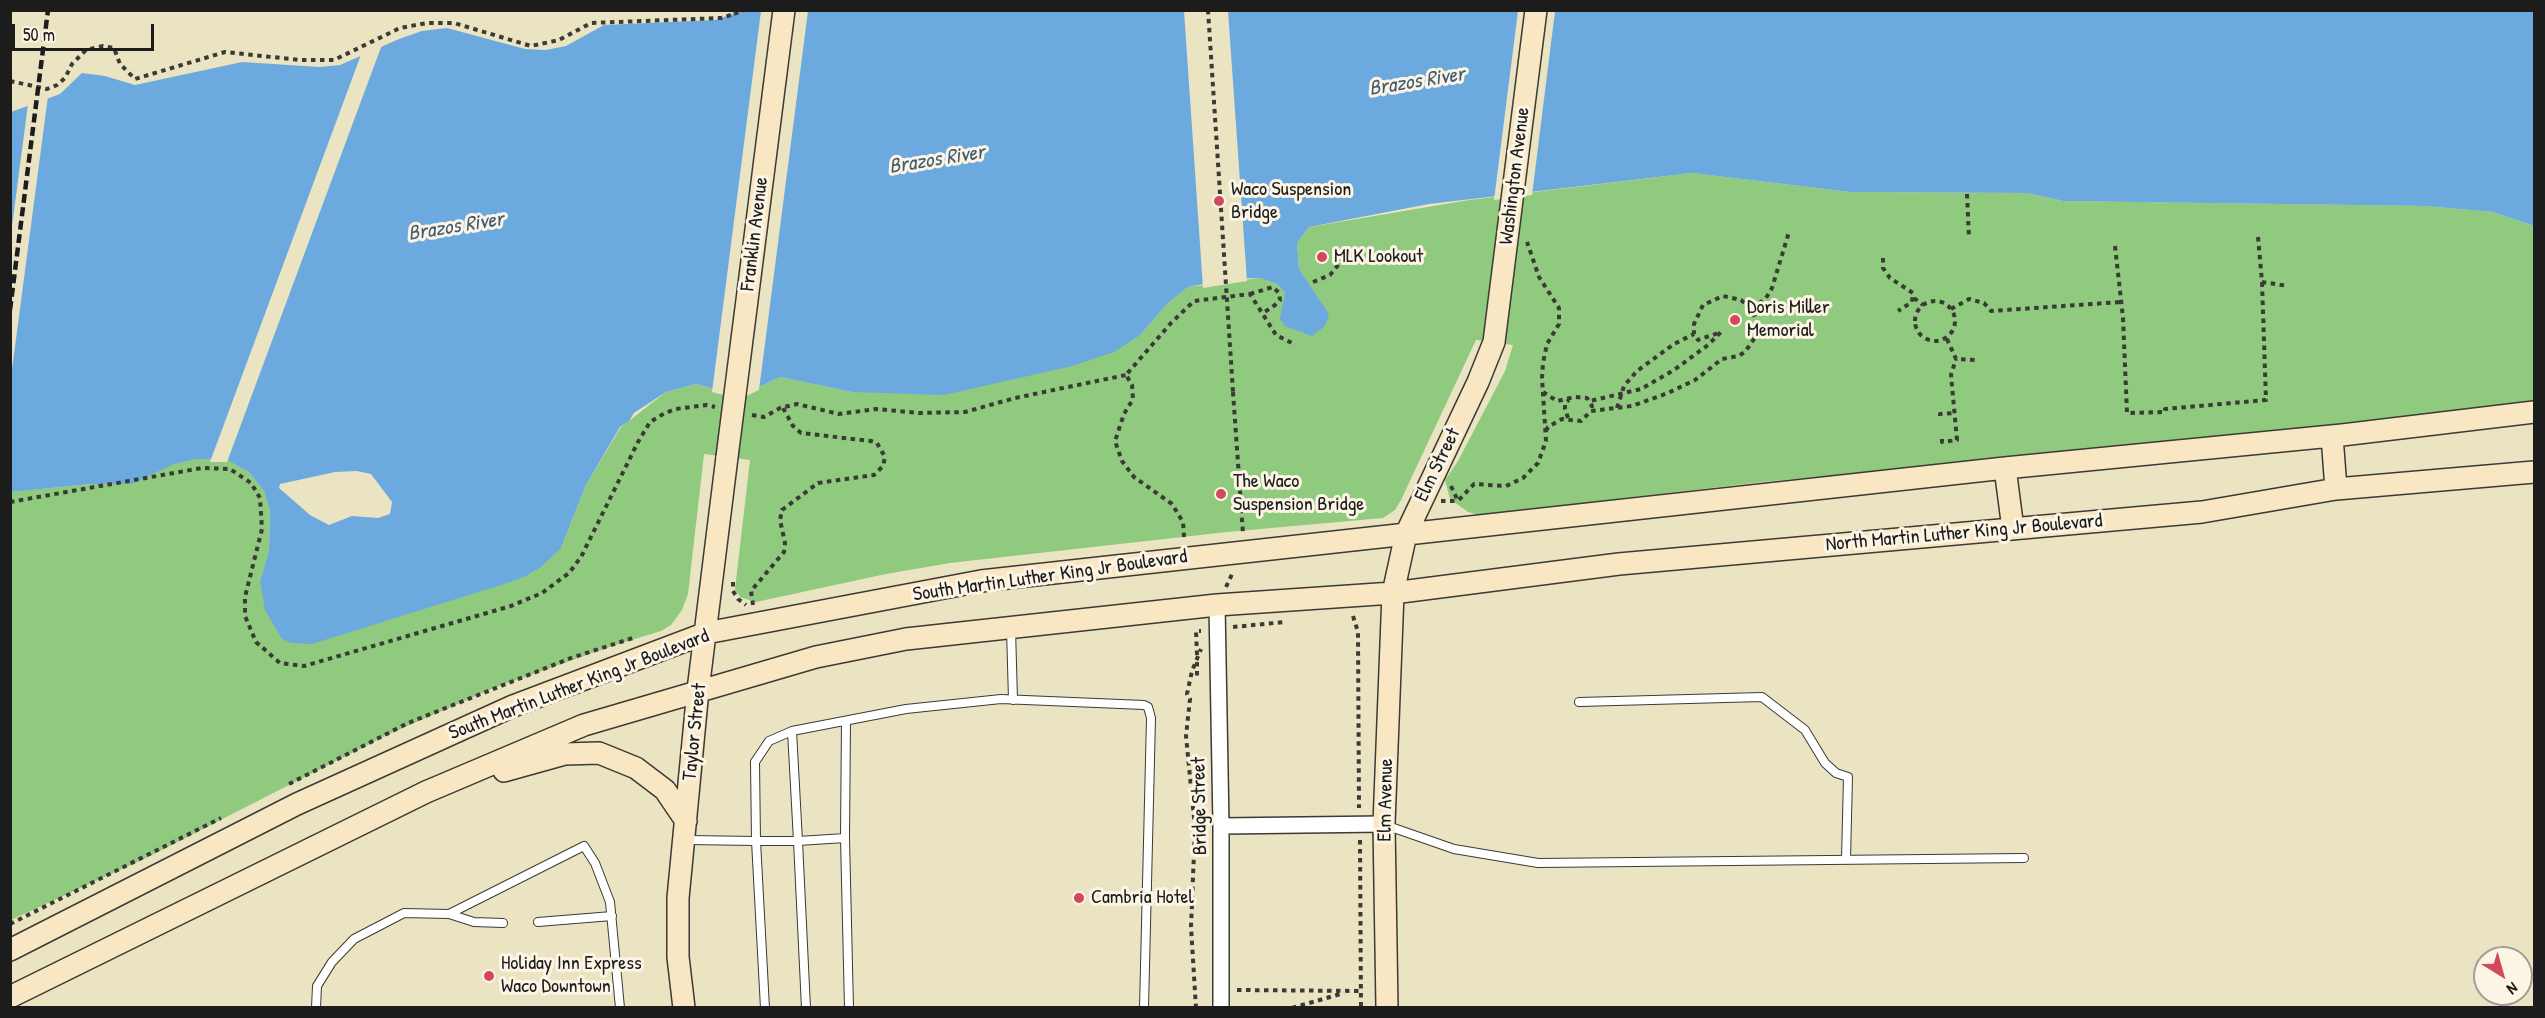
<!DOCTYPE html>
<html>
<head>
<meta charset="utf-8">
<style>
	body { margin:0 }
	#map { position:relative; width:2545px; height:1018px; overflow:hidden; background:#ebe4c3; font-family:"Patrick Hand",sans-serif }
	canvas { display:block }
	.frame { position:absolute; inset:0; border:12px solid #1c1c1c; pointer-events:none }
	.north { position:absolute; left:2473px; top:946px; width:60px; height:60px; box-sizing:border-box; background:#fcf5e5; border:2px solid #a29e95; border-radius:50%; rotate:143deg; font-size:16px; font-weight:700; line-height:24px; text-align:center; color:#1c1c1c }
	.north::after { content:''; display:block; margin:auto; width:21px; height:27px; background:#d1495b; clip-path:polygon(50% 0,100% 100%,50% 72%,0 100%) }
	.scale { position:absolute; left:12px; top:24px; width:142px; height:27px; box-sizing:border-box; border:3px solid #1c1c1c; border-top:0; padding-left:8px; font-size:18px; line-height:21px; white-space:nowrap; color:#1c1c1c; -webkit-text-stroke:4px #fcf5e5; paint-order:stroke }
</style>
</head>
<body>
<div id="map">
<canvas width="2545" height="1018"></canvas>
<div class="frame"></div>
<div class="north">N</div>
<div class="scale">50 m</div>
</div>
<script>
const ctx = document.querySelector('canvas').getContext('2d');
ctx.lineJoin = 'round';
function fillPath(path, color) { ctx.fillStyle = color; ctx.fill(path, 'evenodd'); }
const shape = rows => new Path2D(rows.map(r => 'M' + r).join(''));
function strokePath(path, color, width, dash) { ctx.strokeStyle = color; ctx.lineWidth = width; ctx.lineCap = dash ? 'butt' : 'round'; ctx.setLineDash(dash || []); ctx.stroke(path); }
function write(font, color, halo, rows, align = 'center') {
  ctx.font = font + ' "Patrick Hand",sans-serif'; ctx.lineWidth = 6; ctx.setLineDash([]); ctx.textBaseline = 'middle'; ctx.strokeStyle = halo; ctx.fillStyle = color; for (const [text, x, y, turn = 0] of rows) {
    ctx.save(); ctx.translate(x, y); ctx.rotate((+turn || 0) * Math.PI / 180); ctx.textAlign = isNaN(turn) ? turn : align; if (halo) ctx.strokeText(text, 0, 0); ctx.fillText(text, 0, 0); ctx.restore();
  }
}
fillPath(shape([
	[1692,173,1850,192,2027,193,2063,201,2425,206,2493,212,2534,226,2534,403,1986,462,1762,482,1480,515,1468,512,1450,499,1445,480,1458,461,1505,371,1513,345,1476,340,1401,500,1395,510,1383,518,1227,532,950,563,886,574,756,602,740,597,735,589,750,460,704,454,688,594,682,610,671,625,661,631,612,646,494,688,389,734,148,857,11,920,10,492,91,484,132,484,173,464,197,459,226,458,249,472,264,491,270,511,269,550,260,581,561,548,586,485,621,427,666,392,696,384,740,396,780,377,852,392,1140,335,1168,303,1188,287,1260,278,1277,284,1285,293,1329,315,1299,269,1297,243,1309,227,1469,200]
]), '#8fca7e');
fillPath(shape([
	[744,10,2534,11,2534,226,2493,212,2425,206,2063,201,2027,193,1850,192,1692,173,1429,204,1309,227,1297,243,1299,269,1329,314,1325,326,1312,336,1285,326,1280,319,1285,293,1277,284,1260,278,1231,279,1188,287,1168,303,1140,335,1114,352,1072,366,944,395,852,392,780,377,740,396,696,384,666,392,634,413,629,421,620,427,586,485,561,548,541,567,526,576,504,584,312,644,291,643,282,639,265,610,260,581,269,550,270,511,264,491,249,472,226,459,197,459,174,464,132,484,91,484,11,492,11,112,60,94,82,73,105,76,135,85,242,62,320,67,340,65,399,39,422,31,447,28,525,49,546,50,566,46,604,25,715,20],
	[357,471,371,474,392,502,390,514,378,518,352,516,329,525,310,515,279,488,280,484,335,472]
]), '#6ca9de');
fillPath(shape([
	[761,11,808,11,759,390,740,399,712,392],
	[1184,11,1228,11,1247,281,1203,288],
	[1518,11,1555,11,1532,195,1494,200],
	[383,42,227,462,210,462,362,52],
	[48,96,11,377,11,234,28,104]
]), '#ebe4c3');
const lane = shape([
	[1011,629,1013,700],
	[1579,702,1762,697,1805,730,1825,763,1836,773,1848,777,1846,859],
	[792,731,798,841,845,838,846,721],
	[1385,825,1454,849,1538,863,2024,858],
	[845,838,849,1008],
	[687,840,756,841,755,762,769,741,792,731,906,709,1001,699,1144,705,1148,707,1151,718,1144,1008],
	[449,914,474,922,503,923],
	[538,922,612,916],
	[316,1008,317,986,332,962,354,939,404,913,449,914,584,846,595,863,610,902,620,1008],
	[765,1008,756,841,798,841,806,1008]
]);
const street = shape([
	[1217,605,1221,826,1221,1008],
	[1221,826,1384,824]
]);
const secondary = shape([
	[2332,436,2336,489],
	[2005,468,2013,529],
	[504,771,565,754,599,753,636,768,665,790,686,821],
	[10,950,297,804,513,706,706,633,981,581,2005,468,2342,435,2534,412],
	[10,997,426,792,584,725,816,657,906,639,1217,605,1393,593,1619,564,2202,512,2336,489,2534,472],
	[684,1008,678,957,678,898,698,690,727,457],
	[1387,1008,1384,824,1393,593,1406,534,1478,382,1494,342,1536,10]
]);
strokePath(lane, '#3b3a35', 10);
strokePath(street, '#3b3a35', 18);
strokePath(secondary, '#3b3a35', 24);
strokePath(shape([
	[734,14,744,10],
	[10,81,47,89,57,85,65,78,72,64,86,50,103,46,114,48,120,64,135,79,225,52,300,60,334,60,400,28,427,23,454,23,531,46,559,40,591,23,721,18,734,14,735,10],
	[1967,194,1969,237],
	[2258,237,2262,282,2288,286],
	[2115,246,2123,318,2127,413,2165,412,2165,409,2266,400,2262,282],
	[1883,258,1883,268,1890,278,1913,293,1912,302,1898,311],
	[1313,282,1330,275,1339,264,1338,254,1335,255],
	[1250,294,1273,287,1279,293,1280,300,1275,305,1263,313],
	[1914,298,1923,305],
	'1915 321a20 20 0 1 1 40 0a20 20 0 1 1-40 0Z',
	[1752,309,1766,298,1772,288,1789,232],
	[1951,309,1969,299,1984,303,1991,311,2121,302],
	[1947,339,1956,359,1975,360],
	[1233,392,1243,534],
	[1543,392,1557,401,1575,397,1587,398,1592,406,1591,411],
	[1617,408,1624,386,1637,371,1674,344,1694,334],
	[752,415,764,417,780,408,797,404,839,414,876,409,919,413,965,412,1015,398,1126,375],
	[1940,416,1940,414,1954,413],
	[1568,418,1565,409,1565,403,1569,400],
	[1546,431,1548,427,1562,419,1581,421,1591,411,1632,406,1668,393,1695,380,1722,359,1738,356,1745,352,1756,336,1757,323,1752,309,1741,300,1723,296,1703,305,1694,324,1694,334,1698,340,1721,332,1708,345,1674,370,1641,389,1590,401],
	[1942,439,1942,442,1957,440,1951,375,1956,359],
	[1451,486,1458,501,1474,484,1506,486,1523,478,1538,463,1546,441,1542,378,1543,363,1547,344,1559,324,1559,308,1539,277,1527,242],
	[1441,501,1457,501],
	[10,502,202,468,230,469,251,483,260,498,262,529,245,597,245,616,256,642,280,663,304,666,511,606,542,593,569,573,581,557,638,442,650,422,665,413,676,409,706,405,715,407],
	[1184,537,1183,522,1172,504,1134,477,1122,461,1115,441,1124,414,1133,399,1132,385,1126,375,1171,323,1194,301,1250,294,1276,335,1292,343],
	[733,582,733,591,738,599,746,605],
	[1226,587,1233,572],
	[753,605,751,591,784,552,785,543,780,520,782,510,818,483,874,475,883,466,885,457,877,443,871,441,801,433,793,426,783,408],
	[1353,616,1358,632,1359,808],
	[1233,627,1285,622],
	[1197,655,1196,631,1201,631],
	[1197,662,1197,676],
	[289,784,408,723,571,658,633,638],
	[1360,840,1361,1008],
	[10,924,221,818],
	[1237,990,1362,991],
	[1196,1008,1191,927,1195,828,1186,736,1190,699,1187,694,1192,671,1201,649],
	[1292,1008,1344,993]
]), '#3b3a35', 4, [4.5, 4.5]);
strokePath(lane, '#fff', 8);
strokePath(street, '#fff', 15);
strokePath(secondary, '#f9e7c3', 21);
strokePath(shape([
	[10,310,48,10]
]), '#1c1c1c', 4.5, [9, 4.5]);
const secondaryBridge = shape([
	[727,457,784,10]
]);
strokePath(secondaryBridge, '#3b3a35', 24, []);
strokePath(shape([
	[1208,10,1233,392]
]), '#3b3a35', 4, [4.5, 4.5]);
strokePath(secondaryBridge, '#f9e7c3', 21);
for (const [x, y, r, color] of [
	[1219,201,6,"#d1495b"],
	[1322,257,6,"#d1495b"],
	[1735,320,6,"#d1495b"],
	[1221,494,6,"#d1495b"],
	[1079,898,6,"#d1495b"],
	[489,976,6,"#d1495b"]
]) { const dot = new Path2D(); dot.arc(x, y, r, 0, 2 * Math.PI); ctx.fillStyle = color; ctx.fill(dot); strokePath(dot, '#fcf5e5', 2); }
write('20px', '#1c1c1c', '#fcf5e5', [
	["Washington Avenue",1515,176,-83],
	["Franklin Avenue",755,234,-83],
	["Elm Street",1438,465,-64],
	["North Martin Luther King Jr Boulevard",1964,533,-5],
	["South Martin Luther King Jr Boulevard",1050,576,-8],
	["South Martin Luther King Jr Boulevard",579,685,-21],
	["Taylor Street",695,732,-84],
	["Elm Avenue",1386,800,-89],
	["Bridge Street",1200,806,-91]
]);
write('20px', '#1c1c1c', '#fcf5e5', [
	["Waco Suspension",1231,190],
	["Bridge",1231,213],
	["MLK Lookout",1334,257],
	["Doris Miller",1747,308],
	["Memorial",1747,331],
	["The Waco",1233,482],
	["Suspension Bridge",1233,505],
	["Cambria Hotel",1091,898],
	["Holiday Inn Express",501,964],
	["Waco Downtown",501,987]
], 'left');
write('italic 21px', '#405b73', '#fcf5e5', [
	["Brazos River",1417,82,-9],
	["Brazos River",937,160,-9],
	["Brazos River",456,227,-9]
]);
</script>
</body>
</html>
